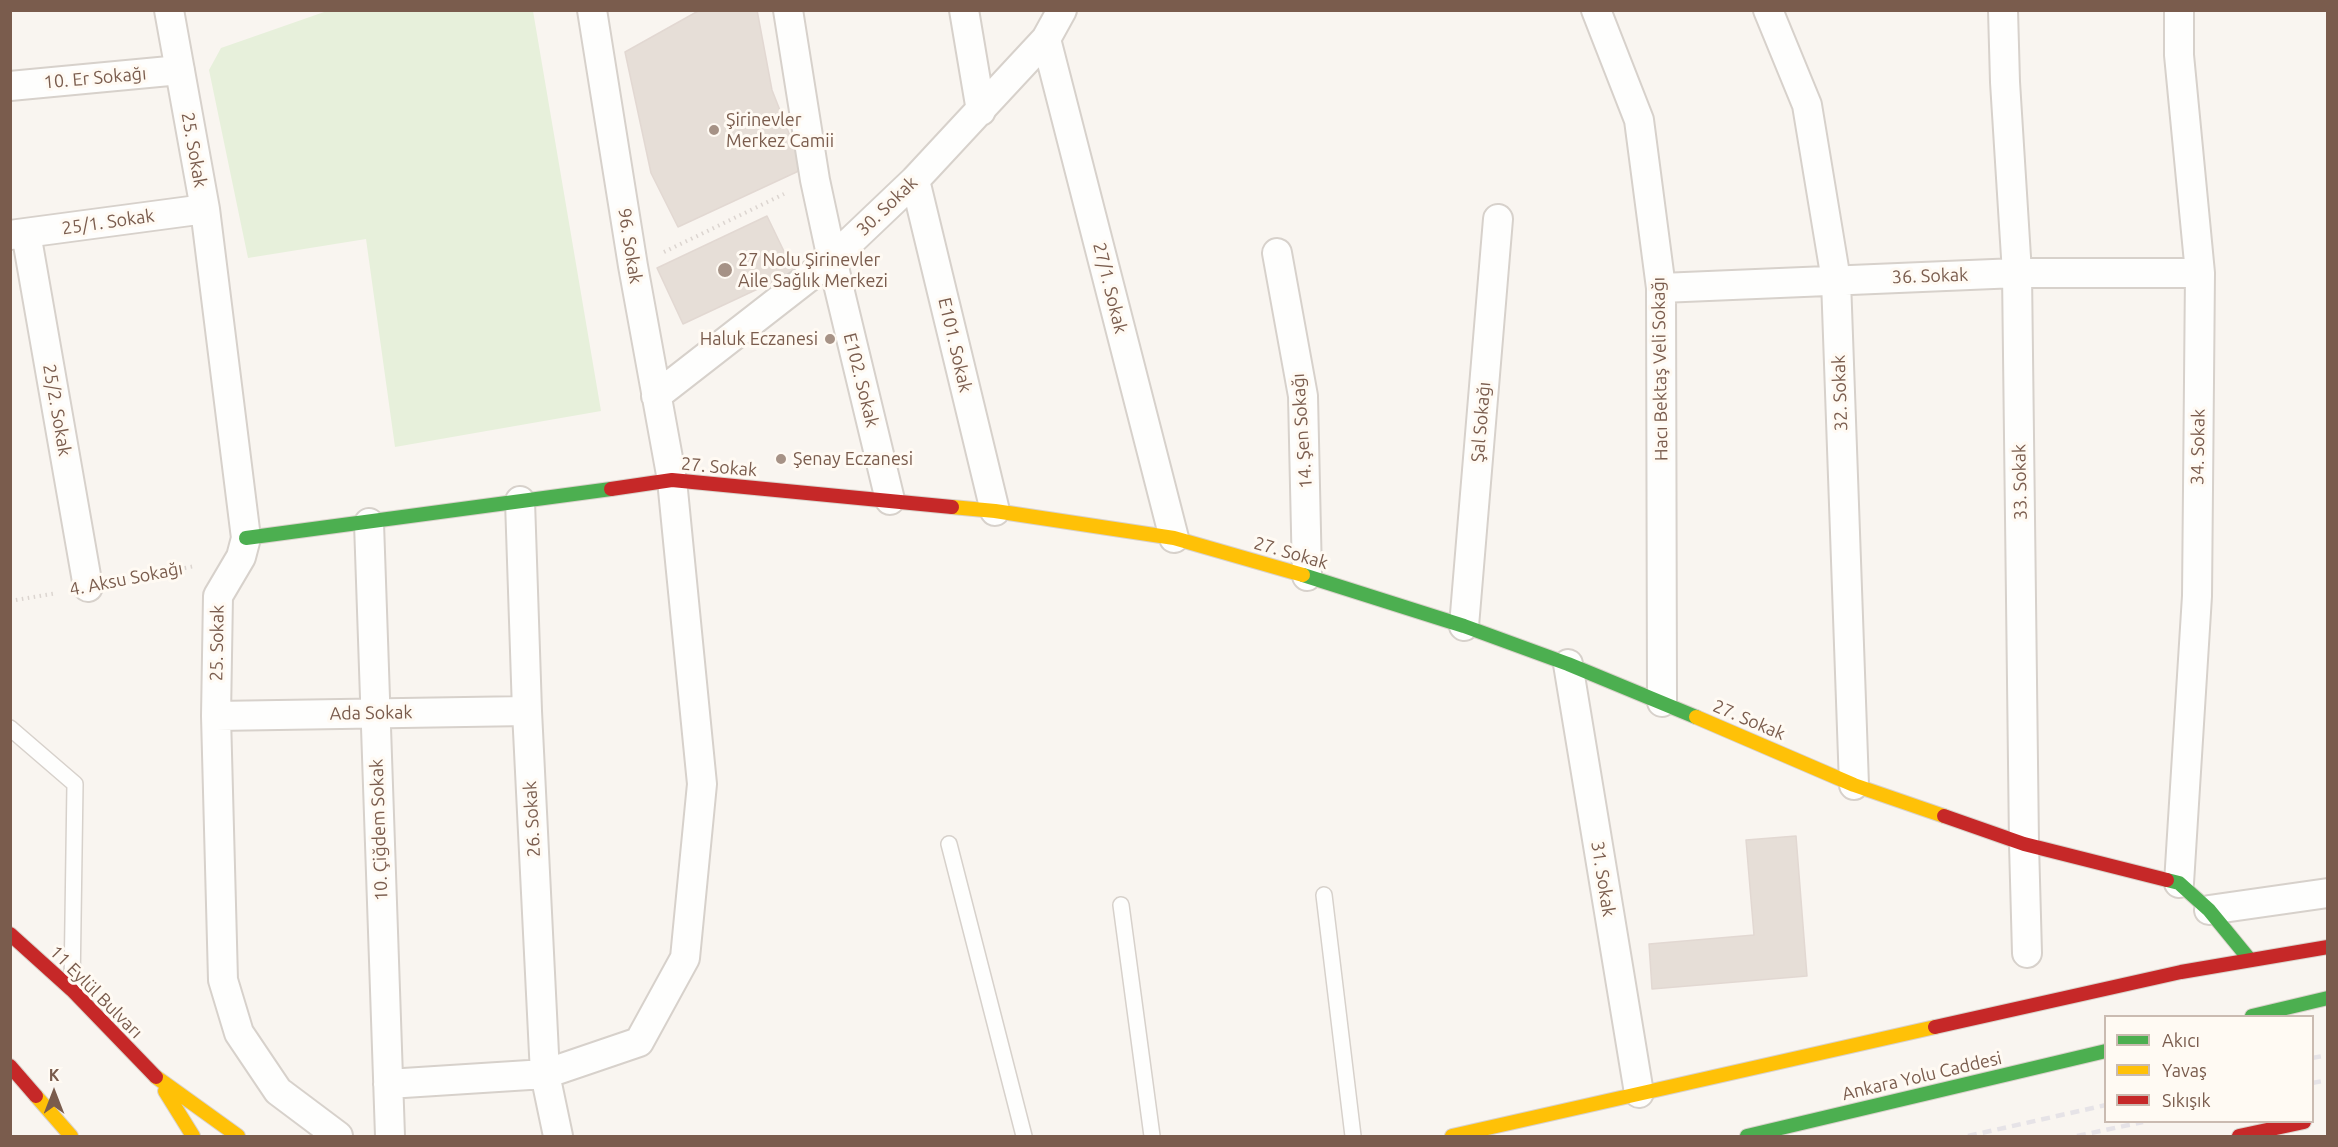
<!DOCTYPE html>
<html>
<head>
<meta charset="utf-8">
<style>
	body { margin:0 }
	#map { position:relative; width:2338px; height:1147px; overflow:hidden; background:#f9f5f0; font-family:Ubuntu,sans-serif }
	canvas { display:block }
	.frame { position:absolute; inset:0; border:12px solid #7a5c4d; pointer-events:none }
	.legend { position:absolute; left:2104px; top:1015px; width:210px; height:108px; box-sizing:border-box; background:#fffaf3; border:2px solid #cabbb1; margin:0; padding:8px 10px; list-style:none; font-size:18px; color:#7a5c4d }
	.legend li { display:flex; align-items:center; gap:12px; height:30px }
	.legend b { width:30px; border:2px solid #cabbb1 }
	.north { position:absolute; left:24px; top:1063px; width:60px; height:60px; -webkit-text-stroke:4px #fffaf3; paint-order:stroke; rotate:0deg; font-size:16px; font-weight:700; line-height:24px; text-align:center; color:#7a5c4d }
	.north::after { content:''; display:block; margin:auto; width:21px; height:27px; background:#7a5c4d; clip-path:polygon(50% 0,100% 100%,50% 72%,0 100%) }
</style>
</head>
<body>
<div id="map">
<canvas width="2338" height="1147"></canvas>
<div class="frame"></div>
<ul class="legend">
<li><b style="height:8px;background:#4caf50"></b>Akıcı</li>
<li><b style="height:8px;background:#ffc107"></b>Yavaş</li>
<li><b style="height:8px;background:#c62828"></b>Sıkışık</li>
</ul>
<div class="north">K</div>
</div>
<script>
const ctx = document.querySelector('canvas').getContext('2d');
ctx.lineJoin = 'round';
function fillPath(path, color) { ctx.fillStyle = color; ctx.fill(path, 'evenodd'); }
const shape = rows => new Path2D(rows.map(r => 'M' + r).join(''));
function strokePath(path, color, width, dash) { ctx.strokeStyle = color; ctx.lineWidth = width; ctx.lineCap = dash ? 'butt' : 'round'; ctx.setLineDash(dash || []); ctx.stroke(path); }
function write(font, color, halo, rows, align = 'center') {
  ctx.font = font + ' Ubuntu,sans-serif'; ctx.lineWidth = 6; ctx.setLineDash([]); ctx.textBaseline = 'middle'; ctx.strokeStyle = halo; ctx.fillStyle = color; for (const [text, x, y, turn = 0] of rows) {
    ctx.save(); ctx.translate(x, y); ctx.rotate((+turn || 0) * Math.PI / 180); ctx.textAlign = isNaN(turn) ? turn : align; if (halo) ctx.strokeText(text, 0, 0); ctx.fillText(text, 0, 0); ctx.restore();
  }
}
fillPath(shape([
	[327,11,533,11,601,411,395,447,366,239,248,258,209,70,221,48]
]), '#e7f0db');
const building = shape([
	[700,10,757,10,772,90,803,169,678,227,651,173,625,52,700,10],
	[767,216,794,272,683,324,657,268,767,216],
	[1796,836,1807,976,1652,989,1649,944,1754,935,1746,840,1796,836]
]);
fillPath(building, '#e6ded7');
strokePath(building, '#e2d8d2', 1.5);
const lane = shape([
	[10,728,75,784,72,987],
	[949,844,1024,1136],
	[1324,895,1353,1136],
	[1121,905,1152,1136]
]);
const street = shape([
	[169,10,205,209,246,538,241,557,218,596,216,716,223,980,239,1033,278,1091,338,1136],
	[788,10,815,180,832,259,890,500],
	[964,10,981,111],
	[1596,10,1639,120,1661,288,1662,702],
	[1768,10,1807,105,1836,280,1854,785],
	[2003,10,2005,82,2017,273,2024,844,2027,953],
	[1046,39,1174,538],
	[10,86,180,70],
	[915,180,995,511],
	[26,233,88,587],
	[10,235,205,209],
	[1277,253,1303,396,1307,576],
	[1661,288,2017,273,2200,273],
	[656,396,832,259,915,180,1046,39,1062,10],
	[520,501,527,711,545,1074,558,1136],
	[369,523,390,1136],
	[1464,626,1498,219],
	[1568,664,1639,1093],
	[216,716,527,711],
	[2179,883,2197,596,2200,273,2179,55,2179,10],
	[2209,910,2328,893],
	[388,1084,545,1074,639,1042,685,958,702,784,672,480,633,266,592,10]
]);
const fast = shape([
	[246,538,611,489],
	[1303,575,1464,626,1568,664,1696,717],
	[2167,880,2179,883,2209,910,2250,960],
	[2252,1016,2328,998],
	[1747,1136,2106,1051]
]);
const slow = shape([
	[952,507,995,511,1174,538,1303,575],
	[1696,717,1854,785,1944,816],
	[156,1077,238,1136],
	[165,1091,193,1136],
	[36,1096,71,1136],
	[1452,1136,1935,1027]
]);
const jam = shape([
	[611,489,672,480,952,507],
	[1944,816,2024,844,2167,880],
	[10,934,72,990,156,1077],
	[1935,1027,2181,972,2328,947],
	[10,1066,36,1096],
	[2239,1136,2304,1122]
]);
strokePath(lane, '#d7d1cb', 18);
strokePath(street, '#d7d1cb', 32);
strokePath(fast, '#d9d2cb', 16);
strokePath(slow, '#d9d2cb', 16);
strokePath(jam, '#d9d2cb', 16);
strokePath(shape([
	[664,252,784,194],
	[120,581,195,566],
	[10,601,57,593]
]), '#dcd5d0', 4, [1.5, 4.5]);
strokePath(lane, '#fefefd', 15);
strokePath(street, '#fefefd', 28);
strokePath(fast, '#4caf50', 14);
strokePath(slow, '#ffc107', 14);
strokePath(jam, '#c62828', 14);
strokePath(shape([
	[2312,1058,2328,1055],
	[2312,1083,2328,1080],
	[1968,1136,2106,1105],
	[2077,1136,2143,1122]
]), '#e6e3e7', 4.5, [9, 6]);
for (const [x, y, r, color] of [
	[714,130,6,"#a69286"],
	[725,270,8,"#a69286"],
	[830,339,6,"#a69286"],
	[781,459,6,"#a69286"]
]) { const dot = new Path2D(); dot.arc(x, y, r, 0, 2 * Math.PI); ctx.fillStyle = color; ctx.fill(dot); strokePath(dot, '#fffaf3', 2); }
write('18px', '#7a5c4d', '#fffaf3', [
	["10. Er Sokağı",95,78,-5],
	["25. Sokak",194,150,80],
	["30. Sokak",887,206,-44],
	["25/1. Sokak",108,222,-8],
	["96. Sokak",630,246,81],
	["36. Sokak",1930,276,-2],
	["27/1. Sokak",1110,288,76],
	["E101. Sokak",955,345,77],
	["Hacı Bektaş Veli Sokağı",1660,369,-91],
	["E102. Sokak",861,380,76],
	["32. Sokak",1840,393,-92],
	["25/2. Sokak",57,410,80],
	["Şal Sokağı",1481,422,-85],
	["14. Şen Sokağı",1302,431,-94],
	["34. Sokak",2198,447,-89],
	["27. Sokak",719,467,5],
	["33. Sokak",2020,482,-91],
	["27. Sokak",1291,553,16],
	["4. Aksu Sokağı",126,579,-11],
	["25. Sokak",217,643,-89],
	["Ada Sokak",371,713,-1],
	["27. Sokak",1749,720,23],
	["26. Sokak",532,819,-93],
	["10. Çiğdem Sokak",379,830,-92],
	["31. Sokak",1603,879,81],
	["11 Eylül Bulvarı",96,992,45],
	["Ankara Yolu Caddesi",1922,1076,-13]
]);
write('18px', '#7a5c4d', '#fffaf3', [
	["Şirinevler",726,120],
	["Merkez Camii",726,141],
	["27 Nolu Şirinevler",738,260],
	["Aile Sağlık Merkezi",738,281],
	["Haluk Eczanesi",818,339,"right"],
	["Şenay Eczanesi",793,459]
], 'left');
</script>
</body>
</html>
